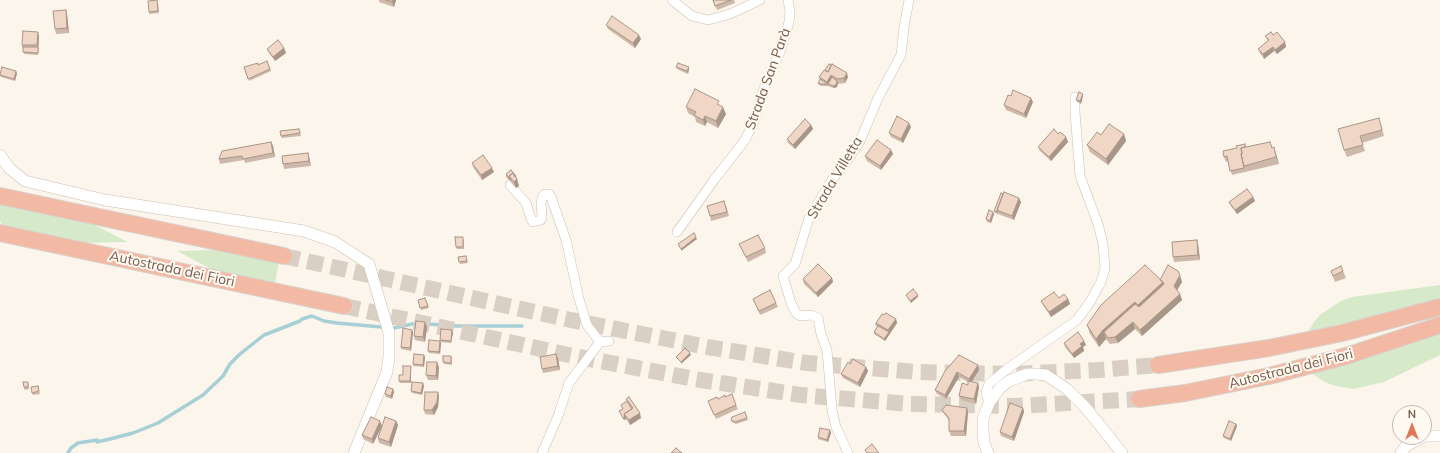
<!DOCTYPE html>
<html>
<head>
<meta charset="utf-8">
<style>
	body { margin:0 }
	#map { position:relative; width:1440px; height:453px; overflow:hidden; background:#fcf5eb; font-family:Mulish,sans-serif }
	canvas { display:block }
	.north { position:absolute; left:1392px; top:405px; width:40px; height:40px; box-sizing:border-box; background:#fef9f1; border:1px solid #c8bbb0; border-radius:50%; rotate:0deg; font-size:11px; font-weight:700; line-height:16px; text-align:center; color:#765d4e }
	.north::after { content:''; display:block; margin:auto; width:14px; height:18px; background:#df7657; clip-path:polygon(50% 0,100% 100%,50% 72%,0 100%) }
</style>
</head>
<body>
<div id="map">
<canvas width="1440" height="453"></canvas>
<div class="north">N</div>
</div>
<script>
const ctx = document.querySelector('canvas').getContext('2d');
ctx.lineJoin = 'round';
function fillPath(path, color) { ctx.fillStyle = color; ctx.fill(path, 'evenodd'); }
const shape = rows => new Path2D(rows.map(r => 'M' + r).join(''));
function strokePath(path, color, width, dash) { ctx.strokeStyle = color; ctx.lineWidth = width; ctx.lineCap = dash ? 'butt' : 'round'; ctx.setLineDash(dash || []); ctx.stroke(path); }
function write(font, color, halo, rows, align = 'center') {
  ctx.font = font + ' Mulish,sans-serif'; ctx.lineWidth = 4; ctx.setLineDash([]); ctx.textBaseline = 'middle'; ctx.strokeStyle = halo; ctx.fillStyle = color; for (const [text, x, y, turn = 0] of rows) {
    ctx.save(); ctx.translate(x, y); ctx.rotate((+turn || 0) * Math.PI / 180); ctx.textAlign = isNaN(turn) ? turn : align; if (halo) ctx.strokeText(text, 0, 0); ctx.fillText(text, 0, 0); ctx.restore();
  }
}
fillPath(shape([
	[0,202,85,220,128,242,81,243,2,225,0,221],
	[218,250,279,262,275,283,215,271,177,251],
	[1440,285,1440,298,1341,325,1309,331,1314,322,1320,315,1341,301,1352,297],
	[1440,333,1440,355,1384,382,1353,389,1332,385,1323,381,1312,373,1348,364]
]), '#d6e9c9');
strokePath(shape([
	[394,328,412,324,428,324,456,326,522,326],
	[68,453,71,448,78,443,97,440,97,442,110,439,133,433,158,423,203,395,223,376,230,364,240,354,264,335,300,321,302,319,312,316,324,321,337,323,381,327]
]), '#a6cfd6', 3.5);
strokePath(shape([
	[284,256,566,319,707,347,807,363,917,372,1014,374,1098,370,1158,365],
	[344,306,564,354,694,379,801,395,910,404,1016,406,1139,399]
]), '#dacfc4', 16, [16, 8]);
const minor = shape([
	[672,0,692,16,708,20,730,14,760,0],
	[510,185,526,203,531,219,533,222,541,220,542,216,541,203,543,196,545,194,549,194,551,197,566,240,579,299,587,325,600,342],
	[677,232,714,180,745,140,753,124,766,82,780,52,789,22,790,12,788,0],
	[989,403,986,393,989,384,1007,369,1077,320,1090,302,1101,282,1105,268,1103,244,1098,224,1080,176,1075,112,1075,97],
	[542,453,558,416,569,383,600,342,609,341],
	[848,453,836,427,832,410,827,350,821,334,818,318,811,315,800,316,796,313,791,303,783,276,795,264,809,218,831,181,845,164,860,141,878,98,901,55,904,27,909,0]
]);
const tertiary = shape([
	[0,155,9,168,25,181,105,200,304,231,335,242,369,264,389,333,389,357,387,372,354,453],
	[1424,436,1440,436],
	[988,453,984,443,983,431,983,419,989,403,1000,388,1009,381,1027,374,1036,374,1046,375,1067,389,1086,408,1122,453],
	[1401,453,1406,446,1423,437]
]);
const motorway = shape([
	[0,196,284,256],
	[0,233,344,306],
	[1158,365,1269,348,1342,333,1440,307],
	[1139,399,1185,393,1269,376,1346,356,1440,325]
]);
strokePath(minor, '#cebeb0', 10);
strokePath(tertiary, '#cebeb0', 12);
strokePath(motorway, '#d9d2cd', 18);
strokePath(minor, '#fff', 9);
strokePath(tertiary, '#fff', 11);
strokePath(motorway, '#f2baa5', 16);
fillPath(shape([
	[379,0,396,0,394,7,379,2],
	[713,0,734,0,735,3,717,10],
	[158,2,159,13,149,14,149,12],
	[66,10,67,14,69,33,56,34,55,29],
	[606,25,641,39,635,48,608,29],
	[1273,35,1285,42,1286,47,1277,54,1274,51,1264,59,1260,53,1258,49,1268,41,1265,36],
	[39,36,38,55,24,54,22,45],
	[284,48,286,53,275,61,269,53,267,49],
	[267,61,271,71,249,81,244,67,258,65],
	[676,67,689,67,689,69,688,74,677,69],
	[825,70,848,77,845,83,839,84,838,83,837,87,834,88,828,86,821,86,819,85,818,83,820,80,819,77],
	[17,73,15,81,1,77,0,75],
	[1083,94,1083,96,1081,104,1077,102,1076,100],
	[1033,102,1026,118,1006,110,1004,105],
	[720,106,726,114,718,128,707,122,705,126,696,122,695,117,688,113,686,107],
	[1379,118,1384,136,1362,143,1365,151,1347,157,1344,150],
	[811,125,813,129,795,149,788,143,787,139],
	[911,127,903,143,891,137,889,133],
	[300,131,301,136,282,138,281,136],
	[1058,134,1066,137,1068,142,1051,161,1040,151,1038,147],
	[1124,134,1126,141,1108,165,1090,152,1087,145,1101,135],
	[271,142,273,146,275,157,245,163,244,160,220,164,219,159],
	[1270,142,1272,148,1274,147,1279,164,1232,175,1228,161,1226,162,1224,157,1237,148,1245,144,1246,147],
	[891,150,893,154,881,170,867,161,865,156],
	[308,153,309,157,311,166,284,169,283,164],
	[472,163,494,172,482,180,473,167],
	[506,174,516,176,519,186,516,188,506,177],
	[1253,197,1255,201,1237,214,1231,206,1229,202],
	[1021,202,1014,220,995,213,994,211],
	[726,205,729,216,711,221,710,216],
	[993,212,994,214,991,223,987,222,986,219],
	[464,239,464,249,457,249,456,247],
	[739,244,765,248,766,253,748,262],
	[1198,244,1200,260,1174,262,1173,257],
	[466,256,468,263,460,264,459,262],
	[1341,266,1346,278,1335,282,1331,271],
	[832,278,833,282,818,297,804,284,803,279],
	[1160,280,1182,282,1177,290,1180,294,1182,300,1142,336,1135,329,1118,343,1110,344,1106,339,1099,347,1090,334,1087,325],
	[425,298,429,308,421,310,418,300],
	[1059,298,1068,299,1070,304,1051,317,1043,305,1041,301],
	[753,299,776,303,778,307,760,315],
	[884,315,896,319,897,323,885,341,874,334,874,332,877,327,876,326,875,324],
	[425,322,427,327,425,342,415,340,414,336],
	[412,330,413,332,411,351,401,349,401,347],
	[452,330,453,333,451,343,441,342,440,340],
	[440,341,441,343,440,354,429,353,428,351],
	[1084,341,1086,345,1083,347,1084,351,1074,358,1065,347,1064,343],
	[451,356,452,358,452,365,444,364,443,362],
	[425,357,424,367,413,366,413,364],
	[558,358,560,370,543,373,542,369],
	[850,364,866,367,868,371,860,387,843,378,841,374],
	[978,365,979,370,972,382,978,383,979,387,976,404,961,400,959,396,968,385,968,382,959,377,946,399,937,394,935,390,945,371],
	[411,366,411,383,400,383,399,381],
	[439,367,438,380,428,380,426,375],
	[423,383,424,386,422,395,412,393,411,391],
	[29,384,29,389,24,390,24,387],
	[38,386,40,394,33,395,32,393],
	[393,389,394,392,392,399,386,397,385,394],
	[439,396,438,407,434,415,425,414,424,410],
	[725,397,736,405,738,409,716,419,708,401],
	[626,399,641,418,630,425,626,419,624,420,619,411,623,409,621,405,627,401],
	[967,408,968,412,966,436,951,436,949,431,949,420,944,414,942,410],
	[1023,408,1024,412,1014,441,1001,436,1000,432],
	[745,412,748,420,736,424,732,422,731,420],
	[396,421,398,425,391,447,379,443,378,438],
	[1236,424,1237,426,1231,441,1224,438,1223,436],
	[382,426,373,444,363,439,362,435],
	[830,430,831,433,828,442,818,439,818,437]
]), '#ceb8a9');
fillPath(shape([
	[393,0,396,0,394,7,392,2],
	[66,10,67,14,69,33,67,28],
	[38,32,39,36,38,55,38,47,37,45],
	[639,35,641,39,635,48,633,43],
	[1285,42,1286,47,1277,54,1275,50],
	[1273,47,1274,51,1264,59,1263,54],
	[284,48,286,53,275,61,273,57],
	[689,67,689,69,688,74,687,71],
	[16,71,17,73,15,81,14,79],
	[847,73,848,77,845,83,844,78],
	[831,75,833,79,828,84,827,82],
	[837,81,838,83,837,87,834,88,833,86],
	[1083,94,1083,96,1081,104,1080,101],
	[1031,98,1033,102,1026,118,1024,114],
	[723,107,726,114,718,128,716,121],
	[705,116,707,122,705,126,703,120],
	[909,123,911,127,903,143,901,139],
	[811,125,813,129,795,149,793,145],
	[1124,134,1126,141,1108,165,1106,159],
	[1066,137,1068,142,1051,161,1049,157],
	[271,142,273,146,275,157,273,153],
	[1274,147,1276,154,1279,164,1276,157],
	[891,150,893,154,881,170,880,166],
	[308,153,309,157,311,166,309,161],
	[492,168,494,172,482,180,481,175],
	[517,179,519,186,516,188,514,182],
	[1253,197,1255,201,1237,214,1235,210],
	[1019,198,1021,202,1014,220,1012,216],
	[993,212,994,214,991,223,990,221],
	[696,237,697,239,681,251,681,249],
	[1197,240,1198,244,1200,260,1198,255],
	[1180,275,1182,282,1176,292,1174,286],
	[832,278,833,282,818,297,816,293],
	[1163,282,1166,291,1141,314,1138,305],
	[1180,294,1182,300,1142,336,1140,330],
	[918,295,918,297,911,303,910,301],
	[1068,299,1070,304,1051,317,1049,312],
	[1135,302,1138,310,1104,332,1106,339,1099,347,1096,339,1103,330],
	[896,319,897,323,885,341,884,339,889,332,888,330],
	[425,322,427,327,425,342,423,337],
	[1133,322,1135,329,1118,343,1115,337],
	[412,330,413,332,411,351,410,348],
	[452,330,453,333,451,343,451,341],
	[440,341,441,343,440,354,439,352],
	[1084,341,1086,345,1083,347,1084,351,1074,358,1072,354,1080,344],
	[690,353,691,355,681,364,681,362],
	[556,354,558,358,560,370,558,366],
	[424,355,425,357,424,367,423,365],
	[437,362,439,367,438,380,436,376],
	[978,365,979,370,970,384,969,379],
	[411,366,411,383,410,381],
	[866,367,868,371,860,387,858,383],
	[957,372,959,377,946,399,945,395],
	[423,383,424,386,422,395,421,393],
	[978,383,979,387,976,404,974,399],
	[393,389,394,392,392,399,391,396],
	[438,392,439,396,438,407,434,415,432,410],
	[967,408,968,412,966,436,964,431],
	[1023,408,1024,412,1014,441,1012,437],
	[640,413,641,418,630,425,629,420],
	[625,416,626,419,624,420,623,418],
	[380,421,382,426,373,444,372,439],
	[396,421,398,425,391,447,389,442],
	[1236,424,1237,426,1231,441,1230,439],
	[830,430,831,433,828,442,827,440]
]), '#a89689');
const building = shape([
	[157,0,158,11,149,12,148,1,157,0],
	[386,0,393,0,392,2,386,0],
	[713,0,731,0,715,6,713,0],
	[66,10,67,28,55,29,53,11,66,10],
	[612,16,639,35,633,43,606,25,612,16],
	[23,31,38,32,37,45,22,45,23,31],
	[1271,32,1273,35,1277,32,1285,42,1275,50,1273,47,1263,54,1258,49,1269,40,1265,36,1271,32],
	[278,40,284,48,273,57,267,49,278,40],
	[23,47,38,47,38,53,23,52,23,47],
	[267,61,270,69,248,79,244,67,258,63,258,65,267,61],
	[678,63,689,67,687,71,676,67,678,63],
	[829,64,831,65,828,72,825,70,829,64],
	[832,64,847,73,844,78,837,79,831,75,827,82,819,77,824,70,828,72,832,64],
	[2,67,16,71,14,79,0,75,2,67],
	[832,77,837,81,836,85,833,86,828,84,821,84,818,83,820,79,828,84,832,77],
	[695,89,719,101,717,104,723,107,716,121,705,116,703,120,694,115,696,112,686,107,695,89],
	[1013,90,1031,98,1024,114,1004,105,1008,95,1011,96,1013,90],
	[1079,92,1083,94,1080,101,1076,100,1079,92],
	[897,116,909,123,901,139,889,133,897,116],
	[1379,118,1382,130,1360,136,1363,145,1344,150,1338,129,1379,118],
	[805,119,811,125,793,145,787,139,805,119],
	[1109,124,1124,134,1106,159,1087,145,1097,132,1101,135,1109,124],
	[299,129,300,133,281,136,280,131,299,129],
	[1054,129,1058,134,1060,132,1066,137,1049,157,1038,147,1054,129],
	[877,140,891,150,880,166,865,156,877,140],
	[271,142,273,153,243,159,242,156,219,159,222,151,271,142],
	[1270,142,1272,148,1274,147,1276,157,1244,166,1241,154,1242,154,1241,148,1270,142],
	[1245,144,1245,147,1241,148,1242,154,1241,154,1244,168,1230,171,1227,156,1224,157,1223,151,1237,148,1236,146,1245,144],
	[308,153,309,161,283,164,282,156,308,153],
	[483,155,492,168,481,175,472,163,483,155],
	[511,170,516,176,515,177,513,173,509,176,511,180,506,174,511,170],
	[513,173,517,179,514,182,509,176,513,173],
	[1247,189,1253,197,1235,210,1229,202,1247,189],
	[1004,192,1019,198,1012,216,997,210,1004,192],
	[1001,193,1003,194,997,210,998,212,994,211,1001,193],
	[724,201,727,212,710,216,707,206,724,201],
	[989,210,993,212,990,221,986,219,989,210],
	[694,233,696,237,681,249,678,244,694,233],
	[758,235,765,248,746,257,739,244,758,235],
	[455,237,463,237,463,247,456,247,455,237],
	[1197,240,1198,255,1173,257,1172,242,1197,240],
	[466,256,467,261,459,262,458,257,466,256],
	[818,264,832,278,816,293,803,279,818,264],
	[1145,265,1163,282,1138,305,1135,302,1103,330,1096,339,1087,325,1101,305,1145,265],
	[1168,265,1178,271,1180,275,1174,286,1180,294,1140,330,1133,322,1115,337,1108,338,1104,332,1135,304,1139,307,1164,284,1163,282,1160,280,1168,265],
	[1341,266,1343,271,1333,276,1331,271,1341,266],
	[913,289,918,295,910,301,906,295,913,289],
	[770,290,776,303,759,311,753,299,770,290],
	[1054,292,1059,298,1064,294,1068,299,1049,312,1041,301,1054,292],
	[425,298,428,306,420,308,418,300,425,298],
	[886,313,896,319,888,330,876,323,882,314,884,315,886,313],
	[416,321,425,322,423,337,414,336,416,321],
	[878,326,889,332,884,339,874,332,878,326],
	[403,328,412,330,410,348,401,347,403,328],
	[441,329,452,330,451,341,440,340,441,329],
	[1078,332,1084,341,1080,344,1082,346,1072,354,1064,343,1078,332],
	[429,340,440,341,439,352,428,351,429,340],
	[685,348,690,353,681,362,676,357,685,348],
	[414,354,424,355,423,365,413,364,414,354],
	[556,354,558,366,542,369,540,357,556,354],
	[959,355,978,365,969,379,957,372,945,395,935,390,945,371,959,355],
	[443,356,451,356,451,363,443,362,443,356],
	[853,359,866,367,858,383,841,374,848,362,850,364,853,359],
	[427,362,437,362,436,376,426,375,427,362],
	[403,366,411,366,410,381,399,381,399,375,403,375,403,366],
	[968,381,978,383,974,399,959,396,962,383,968,385,968,381],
	[23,382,28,382,28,387,24,387,23,382],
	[412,382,423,383,421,393,411,391,412,382],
	[38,386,39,391,32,393,31,387,38,386],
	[387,387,393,389,391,396,385,394,387,387],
	[425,392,438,392,437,402,432,410,424,410,425,392],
	[732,394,736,405,714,415,708,401,717,397,718,399,725,395,725,397,732,394],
	[629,397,640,413,629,420,624,414,633,408,626,399,629,397],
	[627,401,632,409,624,414,625,416,623,418,619,411,623,409,621,405,627,401],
	[1010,403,1023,408,1012,437,1000,432,1010,403],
	[946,405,967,408,964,431,949,431,949,418,942,410,946,405],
	[745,412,747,418,735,422,731,420,732,417,745,412],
	[371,417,380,421,372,439,362,435,371,417],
	[385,417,396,421,389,442,378,438,385,417],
	[1229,421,1236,424,1230,439,1223,436,1229,421],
	[820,428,830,430,827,440,818,437,820,428],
	[872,444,879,453,867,453,865,450,872,444],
	[676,448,682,453,671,453,676,448]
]);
fillPath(building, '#f0d6c4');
strokePath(building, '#a89689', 1);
write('14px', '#765d4e', '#fef9f1', [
	["Strada San Parà",768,79,-70],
	["Strada Villetta",835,178,-59],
	["Autostrada dei Fiori",172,269,12],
	["Autostrada dei Fiori",1291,369,-14]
]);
</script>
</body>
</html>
